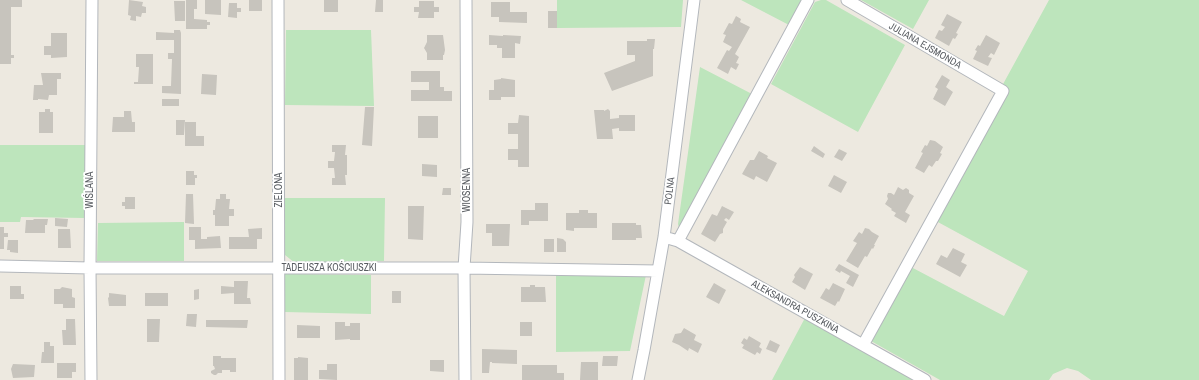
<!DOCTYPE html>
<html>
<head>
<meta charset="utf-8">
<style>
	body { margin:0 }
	canvas { display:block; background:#ede9e0 }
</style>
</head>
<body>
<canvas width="1199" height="380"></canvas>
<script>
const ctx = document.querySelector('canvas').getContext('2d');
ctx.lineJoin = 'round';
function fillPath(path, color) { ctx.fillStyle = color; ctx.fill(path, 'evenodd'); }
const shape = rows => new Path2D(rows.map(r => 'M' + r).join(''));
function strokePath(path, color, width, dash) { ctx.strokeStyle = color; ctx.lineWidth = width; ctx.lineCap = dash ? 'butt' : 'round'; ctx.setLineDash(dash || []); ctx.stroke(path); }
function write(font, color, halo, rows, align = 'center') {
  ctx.font = font + ' "Archivo Narrow",sans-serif'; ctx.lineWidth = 3.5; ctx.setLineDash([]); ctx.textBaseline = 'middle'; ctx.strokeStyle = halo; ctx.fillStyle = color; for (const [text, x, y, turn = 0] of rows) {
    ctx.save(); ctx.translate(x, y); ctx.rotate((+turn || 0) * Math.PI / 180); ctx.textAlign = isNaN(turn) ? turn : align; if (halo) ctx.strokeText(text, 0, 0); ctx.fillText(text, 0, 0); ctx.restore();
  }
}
fillPath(shape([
	[557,0,683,0,681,27,557,28],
	[741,0,803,0,789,25],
	[821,0,826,0,905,45,858,132,771,84,815,2],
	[861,0,929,0,913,29],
	[1049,0,1199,0,1199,380,1091,380,1078,371,1067,368,1053,374,1049,380,940,380,871,341,911,267,1004,316,1028,271,936,221,1008,87,1002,86],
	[286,30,371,30,374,106,285,105],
	[700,67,752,94,679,228,678,224],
	[0,145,86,145,85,218,21,217,20,222,0,222],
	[285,198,385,198,384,261,295,263,285,255],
	[184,222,184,261,97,261,98,223],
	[284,274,371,275,371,314,284,312],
	[556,275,646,275,630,351,556,352],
	[806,316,918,380,772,380]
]), '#bde5bc');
fillPath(shape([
	[0,0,22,0,22,7,11,7,11,55,14,55,14,58,11,58,11,64,0,64],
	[129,0,143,2,142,6,146,7,146,13,142,13,141,17,136,16,136,21,130,20,131,16,128,15],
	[186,0,197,0,197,9,194,9,194,19,207,20,207,22,210,22,210,25,207,25,207,29,186,29],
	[205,0,221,0,221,15,205,14],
	[249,0,262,0,262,11,249,11],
	[324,0,338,0,338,12,324,12],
	[376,0,383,0,383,12,375,12],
	[174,1,185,1,185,21,175,21],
	[419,1,434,1,434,7,439,7,439,12,434,12,434,18,418,18,419,12,414,12,414,7,419,7],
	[491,2,510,2,510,12,527,12,527,23,499,22,499,17,491,17],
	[229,3,237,3,237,8,241,8,241,12,237,12,237,18,228,17],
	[548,11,557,11,557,28,548,28],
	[947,14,962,22,956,33,958,34,955,39,953,38,949,46,935,38,939,30,942,31,945,27,941,25],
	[736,16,741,19,740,22,750,27,735,54,739,57,736,63,739,64,736,70,731,67,728,74,717,68,727,50,729,51,732,47,723,42,726,35,723,34,729,23,732,24],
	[174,30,180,30,181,33,181,94,162,93,162,86,171,86,172,59,168,59,168,53,174,53,174,40,156,40,156,32,174,33],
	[51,33,67,33,67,57,51,58,51,55,44,55,44,46,51,46],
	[427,35,443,35,445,50,444,55,443,55,443,60,427,60,427,53,424,48,427,42],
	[489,35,503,36,503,35,521,36,520,44,515,43,515,58,502,58,502,48,497,48,497,45,489,45],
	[986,35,1000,43,994,55,991,53,988,57,992,58,988,66,973,59,977,51,975,50,978,45,980,46],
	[647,39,655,39,654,49,653,49,653,76,612,91,604,73,635,61,635,55,627,55,627,41,647,41],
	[136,54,153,54,153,84,134,84,134,82,138,82,139,67,136,67],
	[411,71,440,71,440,87,444,87,444,91,452,91,452,101,411,101,411,90,429,90,429,82,411,82],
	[41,73,61,73,61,79,57,79,57,95,49,95,48,100,38,99,38,100,33,100,34,85,43,85],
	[202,74,217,75,216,95,201,94],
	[942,75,950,80,946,87,953,92,945,106,933,99,938,89,935,87],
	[501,78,515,80,515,97,501,97,501,100,489,100,489,90,494,90,494,80,501,79],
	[162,99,179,99,179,106,162,106],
	[365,107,374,107,372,146,362,145],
	[45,109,50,109,50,112,53,112,53,133,39,133,39,112,45,112],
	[608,109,610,111,610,119,619,118,619,115,635,115,635,131,619,131,619,128,612,129,613,139,597,139,594,110,604,110,604,111],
	[124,111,131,111,132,122,135,122,135,132,112,132,113,117,124,117],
	[519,115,529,116,529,167,518,167,518,160,508,160,508,149,518,149,518,134,508,134,508,123,518,123],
	[418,116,438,116,438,138,418,138],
	[176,120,185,120,184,135,176,135],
	[185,122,196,122,196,136,204,136,204,146,185,146],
	[930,140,935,141,943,147,940,153,942,154,938,161,936,161,932,167,929,165,924,173,915,168,923,153,921,152,925,145,927,146],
	[332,145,346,145,345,155,347,155,347,175,345,175,346,185,332,185,332,178,335,178,334,168,328,168,328,161,334,161,335,152,332,152],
	[814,146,825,154,823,158,811,151],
	[839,149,847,153,842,161,834,157],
	[759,151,768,156,767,158,777,163,767,182,756,176,754,180,742,174,750,160,754,160],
	[422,164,437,165,437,177,422,176],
	[186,171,194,171,194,175,197,175,197,178,195,178,195,185,186,185],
	[834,175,847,182,841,193,828,186],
	[898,187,903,190,906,188,909,190,909,193,914,196,905,212,910,215,906,223,894,216,896,213,891,210,892,209,885,204,888,199,887,196,888,193,891,193,894,195],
	[443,188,451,188,451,195,442,195],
	[186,194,193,194,194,224,185,223],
	[220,194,226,194,226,199,230,199,229,209,234,209,234,216,229,216,229,226,215,226,215,215,213,215,213,210,215,210,216,199,220,199],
	[125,197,135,197,135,209,125,209,125,206,122,206,122,202,125,202],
	[535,203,548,203,548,221,529,221,529,225,521,225,521,210,535,210],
	[408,206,424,206,423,240,408,239],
	[722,206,734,212,729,220,726,218,724,220,727,222,723,229,723,233,720,234,715,242,701,234,712,214,717,216],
	[579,210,588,210,588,213,597,213,597,228,574,228,574,231,566,230,566,213,579,213],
	[55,218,68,219,67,227,55,226],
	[34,219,48,219,47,225,45,225,45,233,25,233,26,220,33,220],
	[612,223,636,223,636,225,641,225,642,238,636,238,636,240,612,240],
	[486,224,510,224,509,246,492,246,492,233,486,233],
	[0,227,4,227,4,233,8,233,8,237,4,237,4,249,0,249],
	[189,227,201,227,201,239,207,239,207,237,220,236,221,248,195,249,195,240,189,240],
	[262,228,262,239,257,239,257,249,229,249,229,237,249,237,248,229],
	[865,228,869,229,872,232,879,236,874,245,875,245,873,249,872,248,867,257,865,256,858,268,846,261,857,243,853,241,859,232,862,234],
	[58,229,70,229,71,248,58,248],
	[557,238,563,239,566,242,566,252,557,252],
	[544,239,554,239,554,252,544,252],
	[8,240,18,240,18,253,10,252,10,250,7,250],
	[953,248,965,254,961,262,967,265,960,277,936,264,941,255,947,258],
	[839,264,859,275,853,287,846,283,850,276,841,271,840,273,835,270],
	[800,267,813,274,805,290,792,282,795,277,794,275],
	[234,281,248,281,247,298,250,298,251,304,234,304,234,293,221,294,221,286,234,287],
	[714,283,726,290,719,304,706,297],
	[833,283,845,289,839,302,838,301,835,306,820,298,826,288,829,290],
	[530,285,535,285,535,287,545,287,546,302,521,302,521,287,530,287],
	[10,286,21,286,21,294,24,294,24,299,10,299],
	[62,287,72,289,72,297,75,298,75,308,63,308,63,304,54,304,54,289,60,289],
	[199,289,199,299,194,300,194,290],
	[392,291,401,291,401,303,392,303],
	[109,293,126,295,126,306,109,306,108,298,109,297],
	[145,293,168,293,168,306,145,306],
	[187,314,197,314,196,327,186,326],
	[66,319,75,319,76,345,63,345,62,330,66,330],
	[147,319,160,319,159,342,147,342],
	[206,320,248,320,247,328,206,327],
	[335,322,345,322,345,326,350,326,350,323,360,323,360,340,350,340,350,339,335,340],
	[520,322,532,322,532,336,520,336],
	[297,325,320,326,320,338,297,338],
	[684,328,696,335,694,340,702,344,698,353,689,348,688,351,679,345,672,342,675,334,681,333],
	[749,336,761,343,759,347,762,349,760,354,757,352,755,355,742,348,744,345,741,343,744,338,747,340],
	[770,340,780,345,776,353,766,349],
	[44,342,50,342,50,346,54,346,54,363,41,363,42,352,44,352],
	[482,349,517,350,517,364,492,363,492,362,490,362,489,373,482,373],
	[213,356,221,356,221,358,236,358,236,372,230,372,230,370,222,370,222,373,218,373,216,375,214,375,211,373,211,371,215,369,214,366,213,366],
	[603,356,618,356,617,366,602,366],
	[298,357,308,358,308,380,294,380,294,358,298,358],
	[430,360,444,360,444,372,430,371],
	[581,362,598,362,598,380,580,380],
	[57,363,76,363,76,372,72,372,72,378,57,378],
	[13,364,35,365,34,377,13,378,11,369],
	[327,364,337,364,337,380,319,379,319,370,327,370],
	[522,365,557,365,557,373,564,373,564,380,522,380]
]), '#c7c4bd');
const minor = shape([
	[278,0,279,380],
	[847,0,1003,91,863,345],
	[664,237,678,241,925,380],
	[678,241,808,0],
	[0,266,90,268,464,268,658,271],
	[91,380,90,268,92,0],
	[465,380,464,268,467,222,466,0],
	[638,380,644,350,664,237,694,0]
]);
strokePath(minor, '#b3b7bc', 13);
strokePath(minor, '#fff', 11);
write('10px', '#595d62', '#fff', [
	["JULIANA EJSMONDA",925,46,30],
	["WIŚLANA",90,190,-90],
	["ZIELONA",279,190,-90],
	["WIOSENNA",467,190,-90],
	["POLNA",670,191,-83],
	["TADEUSZA KOŚCIUSZKI",329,268],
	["ALEKSANDRA PUSZKINA",795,307,29]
]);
</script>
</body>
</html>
